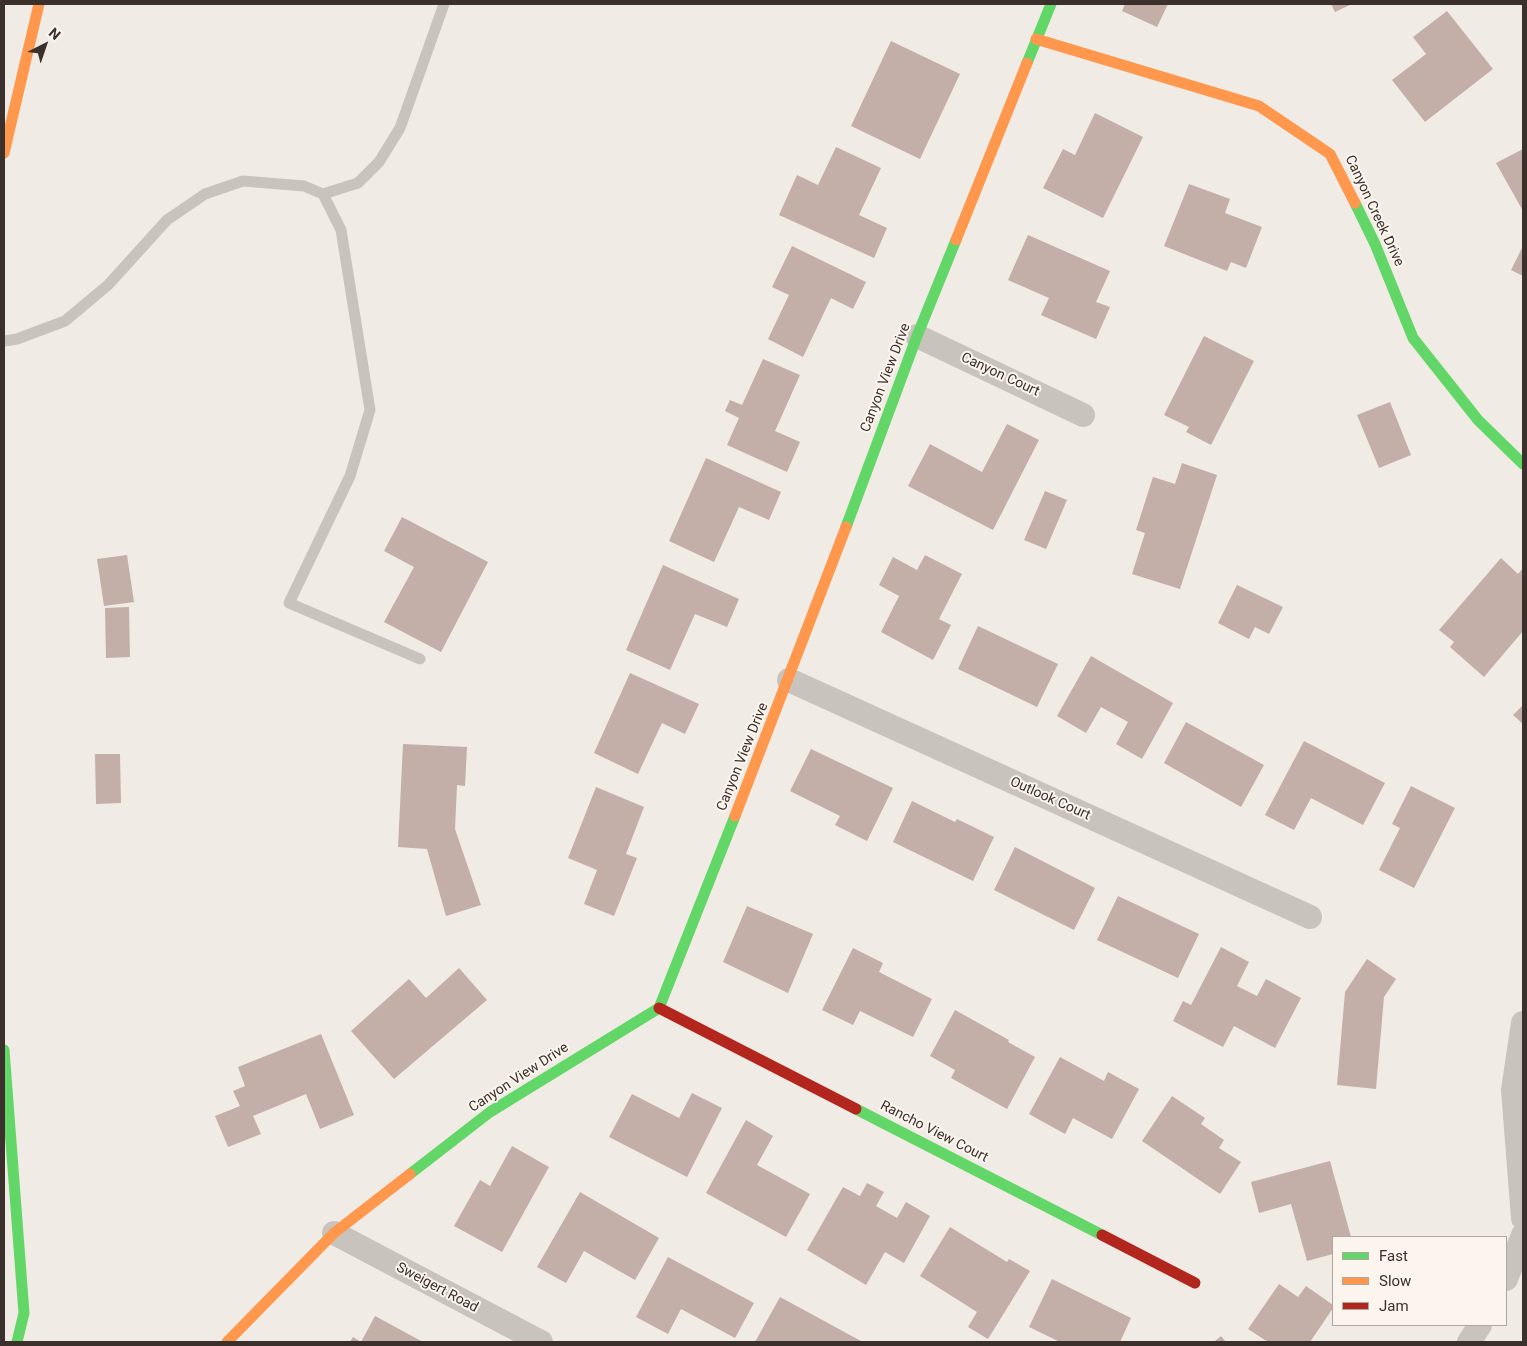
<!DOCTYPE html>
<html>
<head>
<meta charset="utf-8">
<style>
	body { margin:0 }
	#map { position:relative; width:1527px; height:1346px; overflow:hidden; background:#f0ebe5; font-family:Roboto,sans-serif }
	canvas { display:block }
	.frame { position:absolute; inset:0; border:5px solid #3b302b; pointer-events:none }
	.legend { position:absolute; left:1332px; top:1236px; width:175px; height:90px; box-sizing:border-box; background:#fbf5ee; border:1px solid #aea6a0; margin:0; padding:6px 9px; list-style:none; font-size:15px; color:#3b302b }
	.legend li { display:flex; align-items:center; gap:10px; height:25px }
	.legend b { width:25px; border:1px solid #aea6a0 }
	.north { position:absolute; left:20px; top:20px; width:50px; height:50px; -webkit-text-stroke:4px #fbf5ee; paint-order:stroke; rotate:41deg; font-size:14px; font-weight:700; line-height:20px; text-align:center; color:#3b302b }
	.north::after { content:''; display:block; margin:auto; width:18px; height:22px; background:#3b302b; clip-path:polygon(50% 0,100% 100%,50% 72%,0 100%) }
</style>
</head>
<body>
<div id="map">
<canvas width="1527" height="1346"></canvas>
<div class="frame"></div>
<ul class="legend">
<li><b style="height:6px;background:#63d668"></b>Fast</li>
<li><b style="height:6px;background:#ff974d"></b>Slow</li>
<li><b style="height:6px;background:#b3261e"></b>Jam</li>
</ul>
<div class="north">N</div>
</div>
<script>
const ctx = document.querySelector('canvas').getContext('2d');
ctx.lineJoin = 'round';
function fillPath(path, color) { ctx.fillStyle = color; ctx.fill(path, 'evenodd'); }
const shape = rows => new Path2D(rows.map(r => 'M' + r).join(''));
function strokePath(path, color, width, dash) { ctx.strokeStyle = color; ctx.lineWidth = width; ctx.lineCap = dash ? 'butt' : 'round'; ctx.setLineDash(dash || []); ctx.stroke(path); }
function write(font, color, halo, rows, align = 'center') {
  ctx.font = font + ' Roboto,sans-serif'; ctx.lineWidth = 4; ctx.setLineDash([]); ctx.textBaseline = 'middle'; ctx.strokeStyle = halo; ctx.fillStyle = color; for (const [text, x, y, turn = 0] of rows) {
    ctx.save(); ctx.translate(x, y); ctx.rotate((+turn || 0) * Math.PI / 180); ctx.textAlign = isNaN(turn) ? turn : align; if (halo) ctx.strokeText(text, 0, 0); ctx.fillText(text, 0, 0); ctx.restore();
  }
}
fillPath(shape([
	[1125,4,1168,4,1157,27,1122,11],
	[1331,4,1352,4,1335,12],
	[1447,11,1493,69,1425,122,1392,80,1426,54,1413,37],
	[891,41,960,74,920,159,851,126],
	[1095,113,1143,137,1103,218,1043,188,1063,149,1075,155],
	[836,147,881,168,859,215,887,228,874,258,779,215,797,175,818,185],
	[1523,149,1523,211,1496,163],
	[1189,184,1230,199,1225,213,1262,227,1246,268,1231,262,1227,271,1164,246],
	[1028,235,1110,271,1096,302,1110,307,1096,339,1041,315,1049,298,1008,280],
	[792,246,866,282,853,309,831,298,803,357,768,339,789,295,772,287],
	[1523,246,1523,276,1511,270],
	[1204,336,1254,361,1211,445,1186,432,1189,427,1164,415],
	[763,359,800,375,775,431,800,442,787,472,727,445,739,418,725,411,730,400,742,405],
	[1390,402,1411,455,1379,468,1357,415],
	[1007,424,1039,440,993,530,908,486,930,444,982,472],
	[706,458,781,492,769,520,739,507,714,562,669,541],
	[1182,463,1217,475,1180,589,1132,574,1145,533,1136,530,1153,477,1175,484],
	[1045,491,1067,500,1046,549,1024,540],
	[402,517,488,562,441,652,384,622,414,567,384,551],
	[127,555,134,602,104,606,97,559],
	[925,555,962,574,939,619,951,625,933,660,881,632,899,596,879,585,893,557,917,570],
	[1501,558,1518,574,1523,568,1523,631,1484,677,1450,647,1454,642,1439,630],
	[663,565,739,599,727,627,695,614,670,670,626,650],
	[1237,585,1283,607,1269,634,1255,627,1249,639,1218,623],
	[129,607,130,657,106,658,105,608],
	[978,626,1058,664,1037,707,958,669],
	[1091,656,1173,703,1142,759,1116,744,1128,722,1101,707,1086,733,1057,716],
	[630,673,699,704,685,734,662,723,638,774,594,753],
	[1523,705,1523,724,1513,715],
	[1186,722,1264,765,1241,807,1164,763],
	[1304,741,1385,783,1363,825,1311,798,1294,830,1265,815],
	[403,744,467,747,465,786,457,785,455,829,481,905,446,916,427,849,398,847],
	[811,749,893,788,867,841,835,825,840,816,790,791],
	[95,754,120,754,121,803,96,804],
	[1411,786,1455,808,1414,888,1379,870,1400,828,1392,824],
	[596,787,644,807,626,854,637,858,614,916,584,904,597,870,568,858],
	[912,801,955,822,957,819,994,837,973,881,893,842],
	[1015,847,1095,888,1074,930,994,890],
	[1118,896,1199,934,1178,978,1097,940],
	[747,906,813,934,788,993,723,962],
	[1221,947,1249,962,1237,986,1257,996,1266,979,1301,998,1275,1048,1234,1026,1223,1047,1173,1021,1183,1001,1191,1005],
	[853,948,883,963,879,972,932,999,913,1037,860,1011,853,1025,822,1010],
	[1367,959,1396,979,1384,997,1376,1089,1337,1085,1345,992],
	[459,968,487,1000,394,1079,351,1031,409,979,426,998],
	[955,1010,1009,1040,1008,1042,1035,1057,1007,1109,951,1078,955,1070,930,1056],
	[321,1034,354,1115,320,1129,306,1094,253,1116,261,1134,228,1147,215,1116,240,1106,233,1091,245,1086,238,1067],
	[1060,1057,1104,1081,1108,1072,1139,1089,1112,1139,1073,1118,1065,1134,1029,1114],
	[692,1093,722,1108,687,1177,609,1137,632,1094,679,1118],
	[1172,1096,1205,1118,1201,1124,1224,1140,1219,1148,1241,1162,1220,1194,1142,1141],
	[746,1120,773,1136,757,1165,810,1194,786,1237,706,1193],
	[512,1146,549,1167,502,1252,454,1226,480,1180,490,1186],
	[1330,1161,1351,1237,1333,1237,1333,1254,1307,1261,1291,1204,1259,1213,1251,1182],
	[867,1183,884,1192,876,1206,897,1218,906,1202,930,1216,904,1263,885,1252,866,1285,807,1250,843,1187,860,1196],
	[580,1192,659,1238,635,1280,584,1251,566,1283,537,1267],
	[950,1227,1007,1262,1009,1259,1030,1271,988,1339,968,1327,977,1312,920,1276],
	[668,1257,754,1303,735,1338,681,1309,668,1334,636,1317],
	[1052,1279,1131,1318,1120,1342,1060,1342,1029,1327],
	[1279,1284,1298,1297,1306,1286,1333,1305,1333,1308,1310,1342,1268,1342,1248,1329],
	[780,1297,861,1341,860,1342,755,1342],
	[375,1316,423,1342,350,1342,353,1337,361,1342],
	[1221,1336,1226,1342,1214,1342]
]), '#c3afa7');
strokePath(shape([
	[323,194,358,183,379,162,400,128,444,4],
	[4,341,17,339,65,321,108,285,167,220,205,194,243,181,304,186,323,194,341,230,370,410,350,476,289,603,420,659]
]), '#c9c3be', 11);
strokePath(shape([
	[917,336,1083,415],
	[789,680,1310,917],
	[1523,1023,1513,1090,1523,1218],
	[334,1233,541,1342],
	[1506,1279,1523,1235],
	[1469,1342,1480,1325]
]), '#c9c3be', 24);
strokePath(shape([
	[1027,63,1051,4],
	[1355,203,1375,244,1413,338,1478,420,1523,464],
	[846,527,917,336,956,240],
	[4,1050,24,1313,17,1342],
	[856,1109,1102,1235],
	[410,1174,490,1112,659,1008,735,816]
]), '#63d668', 11);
strokePath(shape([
	[1036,39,1259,106,1330,154,1355,203],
	[4,153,39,4],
	[956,240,1027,63],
	[735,816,846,527],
	[227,1342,334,1233,410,1174]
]), '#ff974d', 11);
strokePath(shape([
	[659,1008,856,1109],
	[1102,1235,1195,1283]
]), '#b3261e', 11);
write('14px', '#3b302b', '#fbf5ee', [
	["Canyon Creek Drive",1374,211,65],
	["Canyon Court",1000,375,25],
	["Canyon View Drive",886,378,-69],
	["Canyon View Drive",743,757,-68],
	["Outlook Court",1050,799,24],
	["Canyon View Drive",519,1078,-33],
	["Rancho View Court",934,1132,27],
	["Sweigert Road",437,1288,28]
]);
</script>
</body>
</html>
